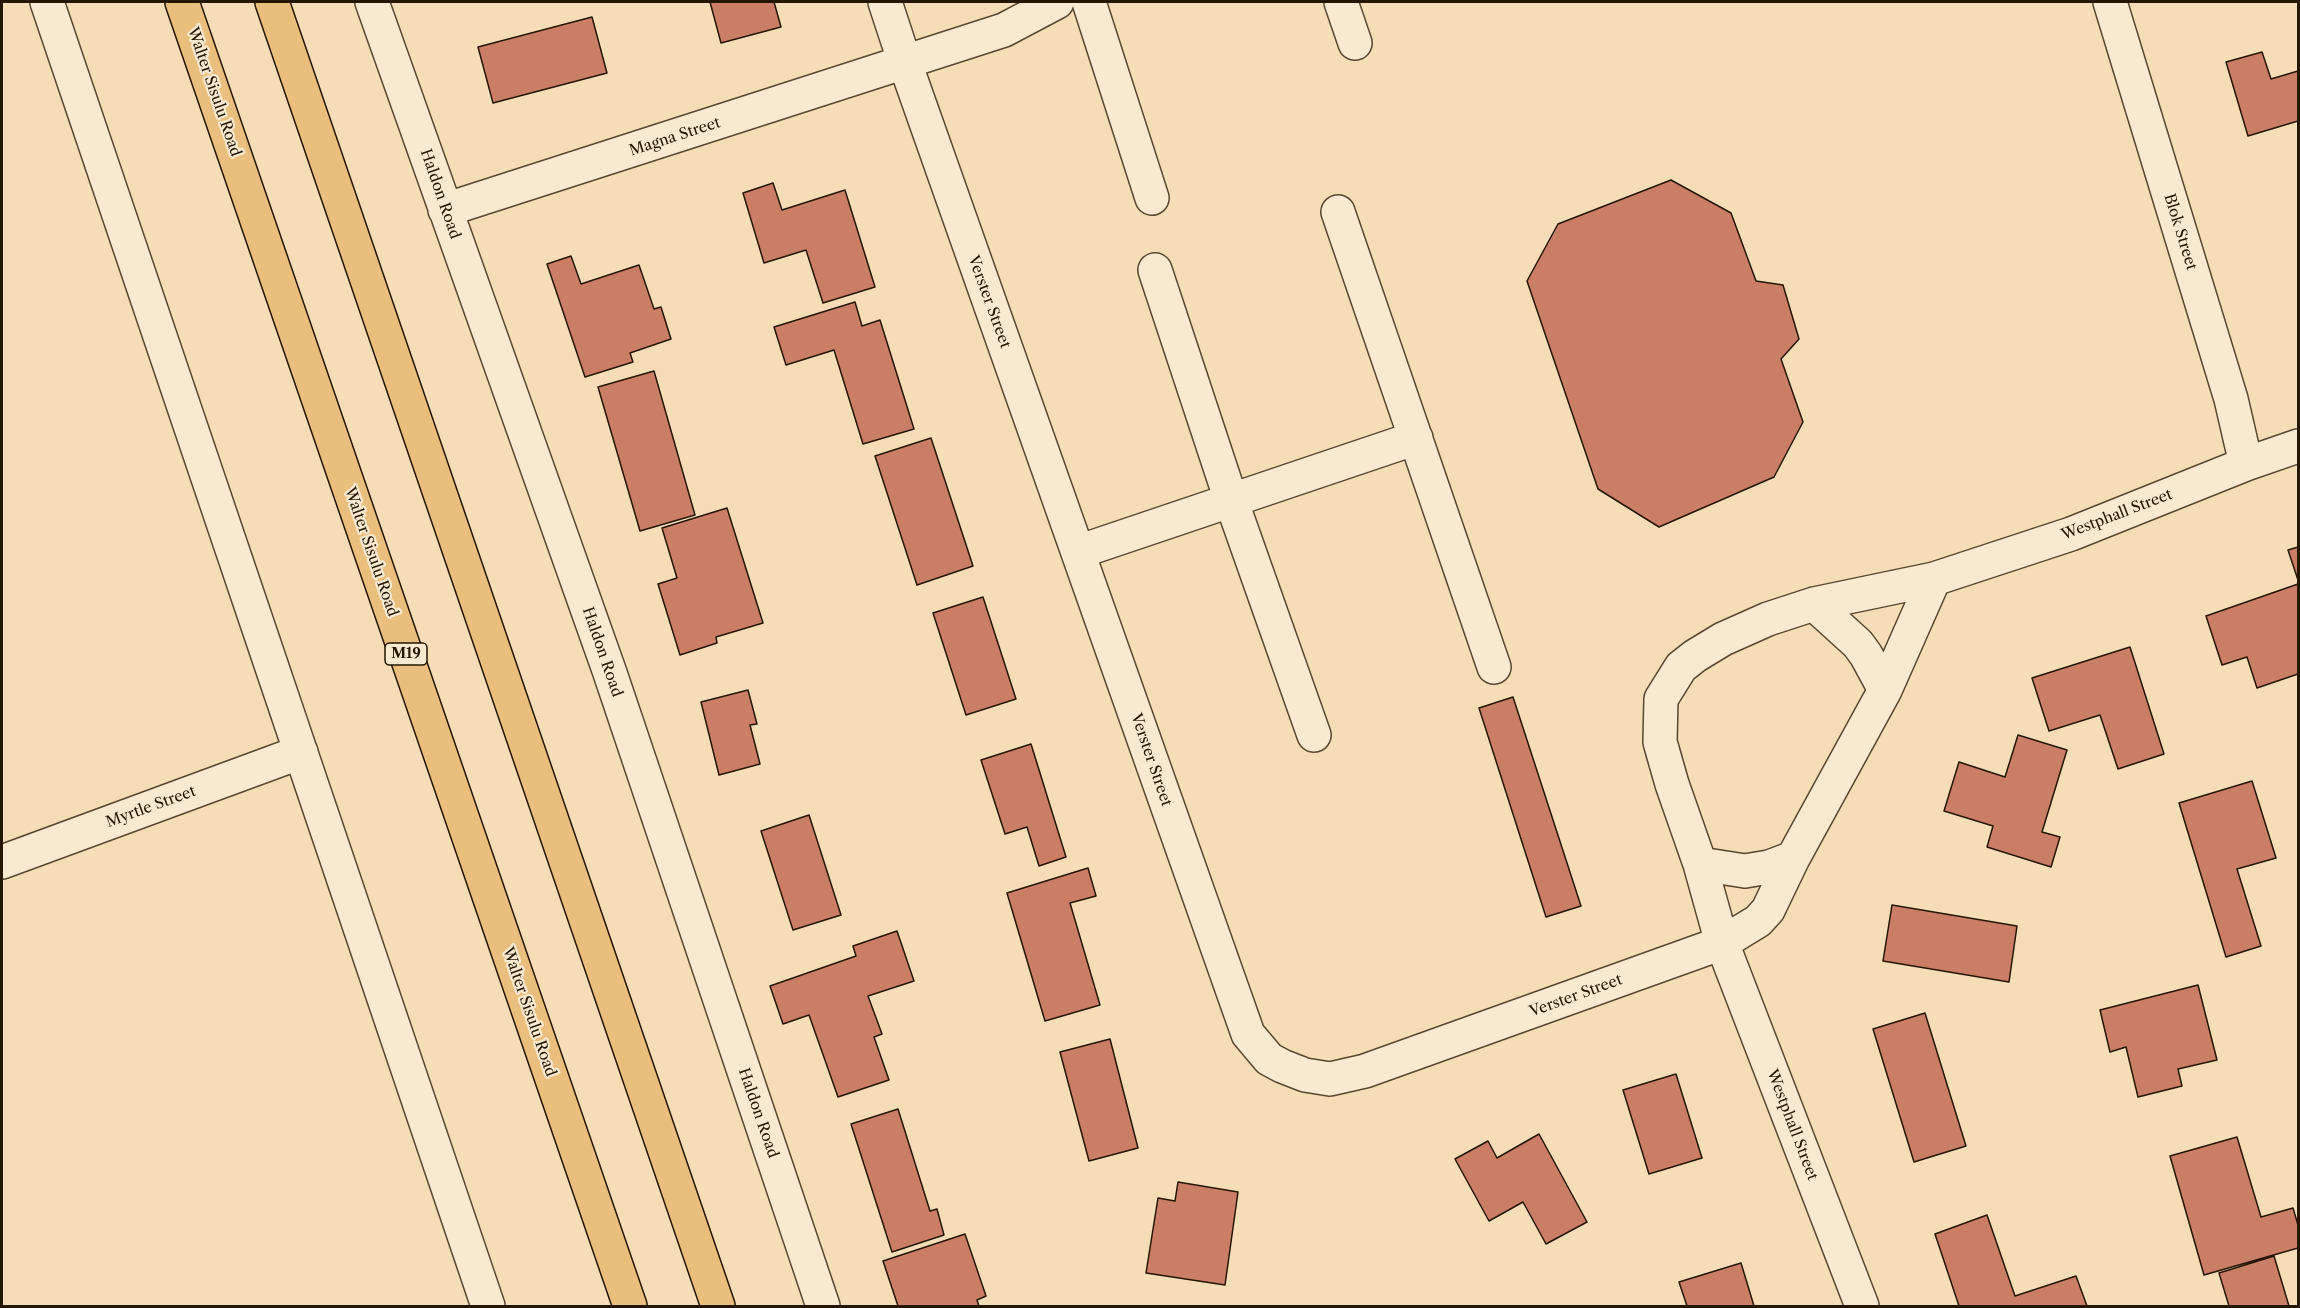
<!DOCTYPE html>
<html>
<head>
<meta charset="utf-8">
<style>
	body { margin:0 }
	#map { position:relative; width:2300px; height:1308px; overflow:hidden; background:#f5ddb8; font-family:"Libre Caslon Text",serif }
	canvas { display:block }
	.frame { position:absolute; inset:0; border:3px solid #251602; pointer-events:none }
</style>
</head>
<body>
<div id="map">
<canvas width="2300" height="1308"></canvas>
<div class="frame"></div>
</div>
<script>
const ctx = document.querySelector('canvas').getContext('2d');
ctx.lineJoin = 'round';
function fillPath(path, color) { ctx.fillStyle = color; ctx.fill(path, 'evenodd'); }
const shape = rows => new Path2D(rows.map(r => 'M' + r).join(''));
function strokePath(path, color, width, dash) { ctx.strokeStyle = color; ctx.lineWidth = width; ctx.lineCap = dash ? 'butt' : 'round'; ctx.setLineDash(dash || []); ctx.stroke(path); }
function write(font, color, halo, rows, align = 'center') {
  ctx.font = font + ' "Libre Caslon Text",serif'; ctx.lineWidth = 4.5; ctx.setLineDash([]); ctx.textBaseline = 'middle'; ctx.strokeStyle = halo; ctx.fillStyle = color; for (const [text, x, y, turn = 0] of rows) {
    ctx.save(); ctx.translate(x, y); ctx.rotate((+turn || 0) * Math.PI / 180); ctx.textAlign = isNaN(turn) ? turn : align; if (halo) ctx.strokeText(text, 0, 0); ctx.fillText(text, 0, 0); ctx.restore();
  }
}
const building = shape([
	[710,2,774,2,781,27,721,43,710,2],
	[592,17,607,73,493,103,478,47,592,17],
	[2262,52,2271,79,2298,71,2298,121,2248,136,2226,62,2262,52],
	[1671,180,1731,213,1756,281,1783,285,1799,339,1781,359,1803,422,1774,477,1659,527,1598,489,1527,281,1558,224,1671,180],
	[773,183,782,210,845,190,875,287,823,303,806,250,764,263,743,193,773,183],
	[571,256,581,284,639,265,654,309,661,307,671,339,630,353,633,362,585,377,547,264,571,256],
	[855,302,862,326,880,320,914,429,863,444,834,350,786,365,774,327,855,302],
	[654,371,695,515,640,531,598,387,654,371],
	[931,438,973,566,917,585,875,456,931,438],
	[727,508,763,623,716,637,717,643,680,655,658,584,677,578,662,528,727,508],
	[2298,547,2298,580,2288,550,2298,547],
	[2298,584,2298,674,2257,688,2247,657,2222,665,2206,616,2298,584],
	[983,597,1016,699,966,715,933,613,983,597],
	[2130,647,2164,754,2118,769,2100,715,2049,731,2032,678,2130,647],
	[748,690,757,724,750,725,760,764,719,775,701,702,748,690],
	[1513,697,1581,906,1546,917,1479,708,1513,697],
	[2018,735,2067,750,2042,832,2060,837,2051,867,1987,847,1993,826,1944,811,1959,762,2005,777,2018,735],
	[1031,744,1066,857,1039,866,1027,827,1005,834,981,760,1031,744],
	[2252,781,2276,858,2237,869,2261,946,2226,957,2179,803,2252,781],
	[809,815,841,915,793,930,761,831,809,815],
	[1088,868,1096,896,1070,903,1100,1005,1045,1021,1007,893,1088,868],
	[1892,905,2017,926,2009,982,1883,961,1892,905],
	[897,931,914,981,868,996,882,1034,874,1037,889,1080,838,1097,809,1015,783,1024,770,986,856,956,853,946,897,931],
	[2198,985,2217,1060,2178,1069,2182,1086,2138,1097,2126,1047,2110,1052,2100,1010,2198,985],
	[1925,1013,1966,1146,1914,1162,1873,1029,1925,1013],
	[1110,1039,1138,1148,1089,1161,1060,1052,1110,1039],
	[1676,1074,1702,1158,1649,1174,1623,1090,1676,1074],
	[898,1109,930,1211,937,1209,944,1235,892,1252,851,1124,898,1109],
	[1539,1134,1587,1222,1546,1244,1523,1202,1489,1221,1455,1159,1488,1141,1497,1158,1539,1134],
	[2237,1137,2261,1217,2293,1208,2298,1225,2298,1248,2204,1275,2170,1156,2237,1137],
	[1178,1182,1238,1192,1225,1285,1146,1273,1158,1198,1175,1201,1178,1182],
	[1987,1215,2015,1296,2076,1276,2087,1306,1959,1306,1935,1234,1987,1215],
	[965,1234,986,1296,977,1300,979,1306,898,1306,883,1261,965,1234],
	[2274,1256,2289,1306,2229,1306,2219,1273,2274,1256],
	[1741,1263,1754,1306,1687,1306,1679,1282,1741,1263]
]);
fillPath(building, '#cb7e66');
strokePath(building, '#251602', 1.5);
const street = shape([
	[47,2,488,1306],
	[372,2,610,673,823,1306],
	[885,2,905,63,1248,1034,1269,1059,1282,1066,1305,1075,1330,1079,1365,1071,1722,943,1758,921,1768,910,1793,858,1885,690,1934,579],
	[1089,2,1152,198],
	[1341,2,1355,43],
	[2110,2,2231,399,2246,464],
	[445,210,1004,30,1057,2],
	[1338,212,1494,667],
	[1155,270,1231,500,1314,735],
	[1078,552,1416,438],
	[1814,604,1858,644,1866,655,1885,690],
	[2,862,301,752],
	[1700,864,1745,871,1769,867,1793,858],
	[1862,1306,1722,943,1700,864,1672,784,1660,742,1661,699,1681,667,1695,656,1723,639,1768,619,1814,604,1934,579,2071,534,2246,464,2298,446]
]);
const highway = shape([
	[182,2,630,1306],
	[272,2,718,1306]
]);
strokePath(street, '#594830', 36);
strokePath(highway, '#251602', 36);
strokePath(street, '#f8e9d1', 33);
strokePath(highway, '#eabe7c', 33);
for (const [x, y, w] of [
	[406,654,42]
]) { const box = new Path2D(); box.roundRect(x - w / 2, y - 11, w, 22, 4.5); ctx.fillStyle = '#f8e9d1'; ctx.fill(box); strokePath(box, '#251602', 1.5); }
write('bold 14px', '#251602', null, [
	["M19",406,654]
]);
write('15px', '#251602', '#f8e9d1', [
	["Walter Sisulu Road",214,92,71],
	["Magna Street",675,137,-18],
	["Haldon Road",440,194,71],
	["Blok Street",2180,232,73],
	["Verster Street",989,302,70],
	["Westphall Street",2117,515,-21],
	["Walter Sisulu Road",371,552,71],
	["Haldon Road",602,652,71],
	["Verster Street",1151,760,71],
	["Myrtle Street",151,807,-20],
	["Verster Street",1576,996,-20],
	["Walter Sisulu Road",529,1012,71],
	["Haldon Road",758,1113,71],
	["Westphall Street",1792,1125,69]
]);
</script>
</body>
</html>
